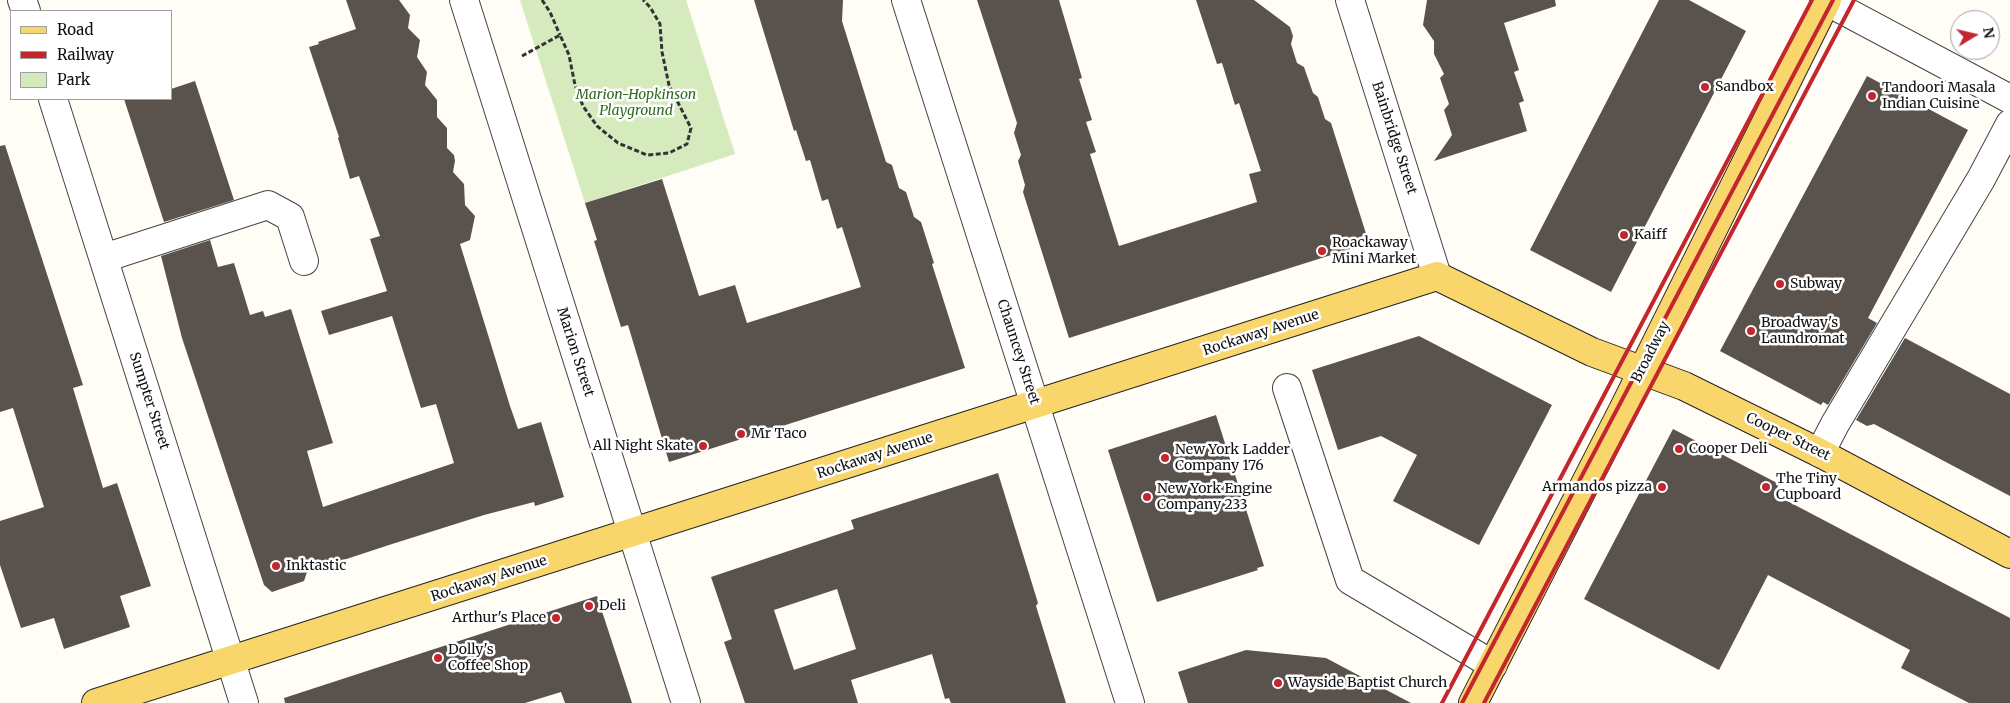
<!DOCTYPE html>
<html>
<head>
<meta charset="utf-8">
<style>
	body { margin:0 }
	#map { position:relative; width:2010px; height:703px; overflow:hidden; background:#fffdf5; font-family:Merriweather,serif }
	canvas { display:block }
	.legend { position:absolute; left:10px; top:10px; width:162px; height:90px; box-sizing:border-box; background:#fff; border:1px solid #a0a0a0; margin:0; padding:6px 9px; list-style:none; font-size:15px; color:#111 }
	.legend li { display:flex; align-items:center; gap:10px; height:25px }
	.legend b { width:25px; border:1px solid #a0a0a0 }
	.north { position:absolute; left:1950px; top:10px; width:50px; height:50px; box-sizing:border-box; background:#fff; border:1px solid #a0a0a0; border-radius:50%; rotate:81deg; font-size:14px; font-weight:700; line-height:20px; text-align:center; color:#111 }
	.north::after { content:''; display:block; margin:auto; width:18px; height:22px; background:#c4262e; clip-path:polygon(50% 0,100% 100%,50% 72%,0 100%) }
</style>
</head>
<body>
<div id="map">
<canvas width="2010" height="703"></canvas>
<ul class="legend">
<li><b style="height:6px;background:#f9d66b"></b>Road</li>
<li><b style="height:6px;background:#c4262e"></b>Railway</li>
<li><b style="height:14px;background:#d5ebbd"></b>Park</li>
</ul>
<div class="north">N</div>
</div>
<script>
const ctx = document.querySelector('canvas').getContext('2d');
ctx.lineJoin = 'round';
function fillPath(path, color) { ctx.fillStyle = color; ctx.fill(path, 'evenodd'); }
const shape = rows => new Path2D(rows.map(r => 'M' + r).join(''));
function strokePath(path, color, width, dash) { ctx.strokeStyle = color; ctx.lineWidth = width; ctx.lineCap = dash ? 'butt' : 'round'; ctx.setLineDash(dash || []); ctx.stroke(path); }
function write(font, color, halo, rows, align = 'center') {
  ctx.font = font + ' Merriweather,serif'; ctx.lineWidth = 5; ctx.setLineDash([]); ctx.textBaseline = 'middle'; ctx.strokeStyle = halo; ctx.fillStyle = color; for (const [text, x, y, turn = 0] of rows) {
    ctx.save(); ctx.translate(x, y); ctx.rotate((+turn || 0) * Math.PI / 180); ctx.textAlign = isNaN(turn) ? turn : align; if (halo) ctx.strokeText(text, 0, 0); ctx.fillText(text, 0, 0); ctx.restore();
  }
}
fillPath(shape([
	[520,0,686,0,735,154,585,203]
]), '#d5ebbd');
fillPath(shape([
	[346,0,399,0,410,15,408,28,420,40,417,57,427,72,425,85,437,100,437,117,447,128,447,148,454,155,455,161,453,172,464,184,465,205,475,216,470,240,460,244,510,406,518,429,541,422,564,497,535,506,534,502,484,515,389,545,307,572,304,581,272,592,264,585,182,338,161,256,210,240,218,267,234,263,250,315,263,311,265,317,291,309,333,443,307,451,323,507,454,463,436,404,421,408,392,316,329,335,321,311,387,291,370,239,380,236,359,176,350,179,338,138,339,137,309,47,319,44,318,42,356,29],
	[754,0,843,0,842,21,886,162,892,165,899,188,906,192,914,217,921,222,934,263,932,264,965,368,669,462,628,325,621,327,594,241,597,240,585,203,662,179,699,296,735,285,747,323,861,287,842,227,837,229,828,199,822,201,810,160,806,161,796,130,794,131],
	[977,0,1059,0,1082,78,1079,79,1092,120,1086,122,1096,152,1090,154,1119,246,1257,202,1249,174,1261,171,1239,103,1235,105,1222,63,1217,64,1196,0,1254,0,1290,27,1293,36,1291,44,1297,63,1304,67,1313,93,1318,97,1325,119,1331,123,1369,243,1069,338,1023,192,1025,185,1018,161,1021,155,1014,133,1017,123],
	[1427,0,1555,0,1556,6,1504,23,1519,70,1514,72,1524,101,1519,103,1527,131,1434,161,1452,135,1444,110,1449,104,1440,78,1444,74,1434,54,1434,41,1423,25],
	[1659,0,1689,0,1746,31,1611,292,1530,250],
	[1867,76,1968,130,1868,318,1877,323,1828,405,1823,402,1821,405,1720,351],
	[195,81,234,200,164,222,124,99,171,99,171,89],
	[5,145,83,385,73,388,103,488,117,483,151,586,120,596,130,627,64,649,54,618,21,628,0,565,0,521,44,507,13,408,0,412,0,146],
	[1419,336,1552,405,1479,545,1393,501,1417,455,1381,436,1338,450,1312,370],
	[1905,338,2010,394,2010,496,1874,424,1867,426,1856,420],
	[1216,415,1264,566,1257,568,1258,570,1157,602,1108,450],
	[1673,429,1779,484,1774,494,2010,618,2010,703,1969,703,1901,668,1910,650,1768,575,1719,670,1584,599],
	[998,473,1038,603,1036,606,1066,703,951,703,949,698,945,699,932,654,851,680,858,703,745,703,724,642,732,639,711,577,854,529,851,520],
	[837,589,856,649,794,670,774,610],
	[597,596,632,703,565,703,561,692,525,703,285,703,284,698],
	[1246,650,1326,658,1411,703,1188,703,1178,672]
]), '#5a524d');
const minor = shape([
	[22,0,26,11],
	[464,0,686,703],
	[906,0,1130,703],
	[1350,0,1437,276],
	[1824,0,2010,99],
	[53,99,244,703],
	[104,258,268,205,290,217,304,261],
	[1287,388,1350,580,1493,665],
	[1820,453,1835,424,1981,179,2010,124]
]);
const major = shape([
	[96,703,1437,276,1592,352,1684,386,1820,453,2010,554],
	[1473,703,1624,408,1827,0]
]);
strokePath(minor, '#444', 30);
strokePath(major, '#222', 30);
strokePath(shape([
	[542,0,550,12,560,35],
	[522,56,560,35,569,55,575,85,583,106,597,126,618,143,647,155,669,153,687,144,691,128,669,85,662,52,660,24,650,7,643,0]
]), '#333', 3, [5, 2.5]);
strokePath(minor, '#fff', 28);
strokePath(major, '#f9d66b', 28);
strokePath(shape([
	[1442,703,1812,0],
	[1462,703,1833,0],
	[1484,703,1854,0]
]), '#c4262e', 4);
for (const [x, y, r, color] of [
	[1705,87,5,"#c4262e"],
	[1872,96,5,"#c4262e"],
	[1624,235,5,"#c4262e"],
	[1322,251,5,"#c4262e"],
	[1780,284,5,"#c4262e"],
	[1751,331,5,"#c4262e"],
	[741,434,5,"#c4262e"],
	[703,446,5,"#c4262e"],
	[1679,449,5,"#c4262e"],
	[1165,458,5,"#c4262e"],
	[1662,487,5,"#c4262e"],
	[1766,487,5,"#c4262e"],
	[1147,497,5,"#c4262e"],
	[276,566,5,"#c4262e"],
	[589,606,5,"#c4262e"],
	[556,618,5,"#c4262e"],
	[438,658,5,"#c4262e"],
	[1278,683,5,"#c4262e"]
]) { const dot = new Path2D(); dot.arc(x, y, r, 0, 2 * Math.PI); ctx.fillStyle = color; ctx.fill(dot); strokePath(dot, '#fff', 2); }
write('14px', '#111', '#fff', [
	["Sandbox",1715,87],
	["Tandoori Masala",1882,88],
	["Indian Cuisine",1882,104],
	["Kaiff",1634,235],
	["Roackaway",1332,243],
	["Mini Market",1332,259],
	["Subway",1790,284],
	["Broadway's",1761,323],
	["Laundromat",1761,339],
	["Mr Taco",751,434],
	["All Night Skate",693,446,"right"],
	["Cooper Deli",1689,449],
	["New York Ladder",1175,450],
	["Company 176",1175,466],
	["The Tiny",1776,479],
	["Cupboard",1776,495],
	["Armandos pizza",1652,487,"right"],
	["New York Engine",1157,489],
	["Company 233",1157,505],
	["Inktastic",286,566],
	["Deli",599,606],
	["Arthur's Place",546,618,"right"],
	["Dolly's",448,650],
	["Coffee Shop",448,666],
	["Wayside Baptist Church",1288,683]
], 'left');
write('italic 14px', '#2f6b1f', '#fff', [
	["Marion-Hopkinson",636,95],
	["Playground",636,111]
]);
write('14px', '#111', '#fff', [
	["Bainbridge Street",1394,138,72],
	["Rockaway Avenue",1261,333,-18],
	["Marion Street",575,352,72],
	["Chauncey Street",1018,352,72],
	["Broadway",1651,352,-63],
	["Sumpter Street",149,401,72],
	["Cooper Street",1788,437,26],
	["Rockaway Avenue",875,456,-18],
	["Rockaway Avenue",489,579,-18]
]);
</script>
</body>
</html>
